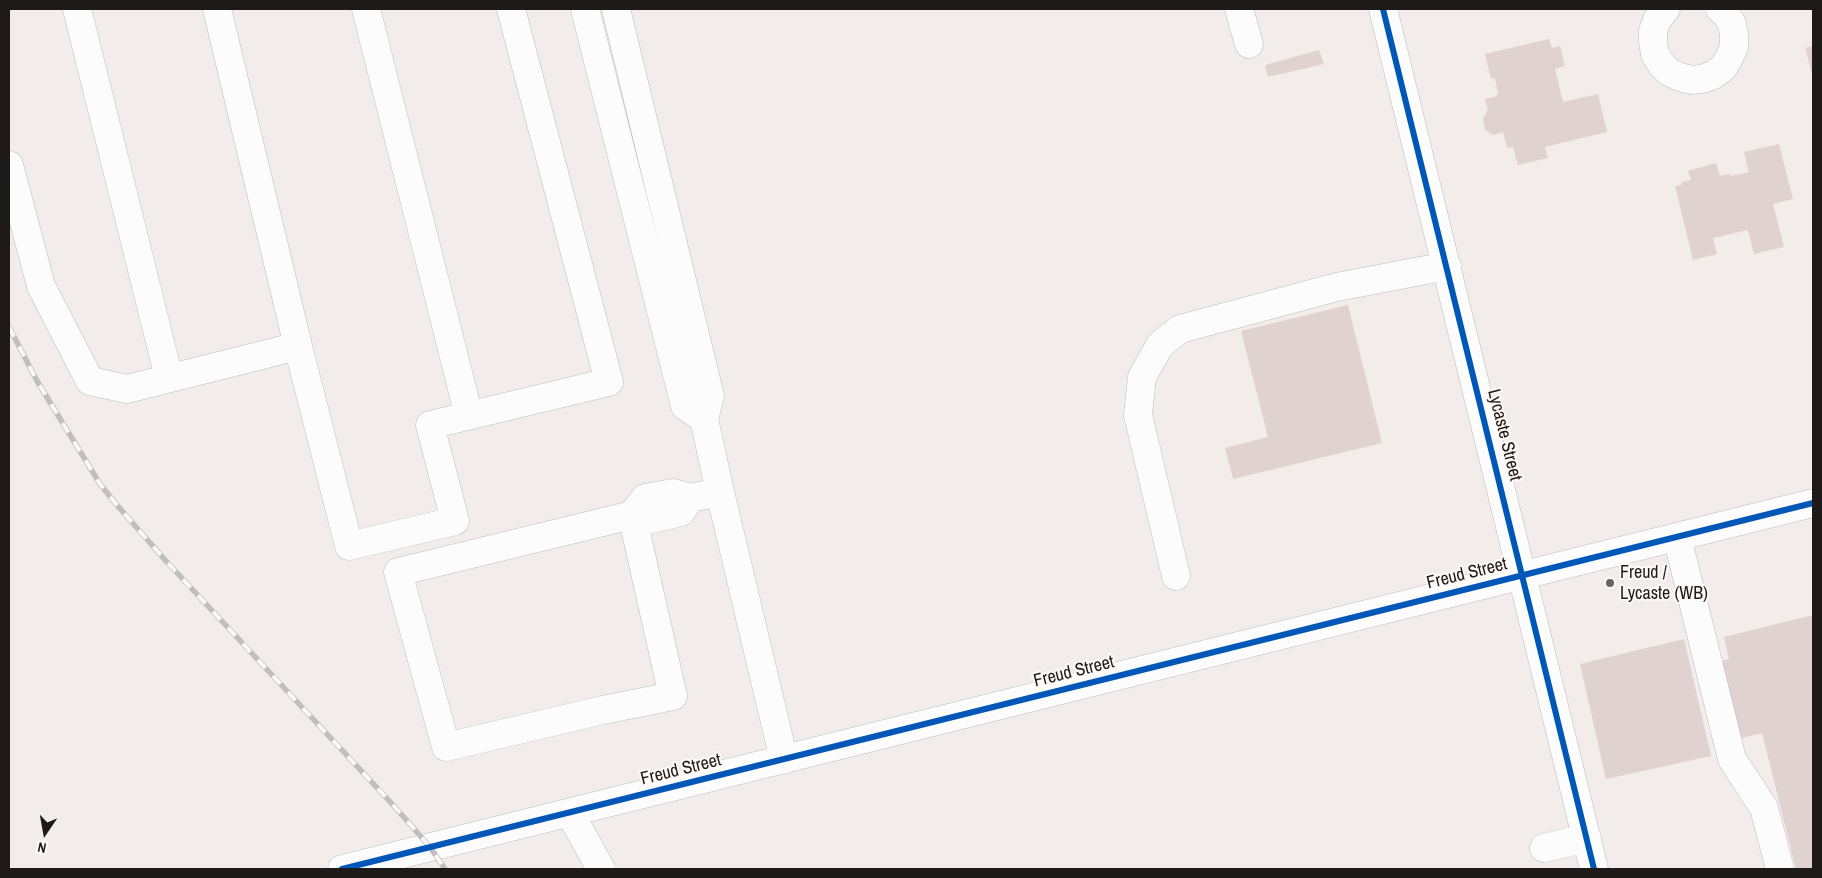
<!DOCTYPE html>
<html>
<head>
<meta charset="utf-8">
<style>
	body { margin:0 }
	#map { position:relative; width:1822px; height:878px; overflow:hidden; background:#f2ecea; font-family:"Archivo Narrow",sans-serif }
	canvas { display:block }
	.frame { position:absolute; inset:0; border:10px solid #1e1a19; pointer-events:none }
	.north { position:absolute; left:20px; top:808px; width:50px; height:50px; -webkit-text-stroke:4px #fff9f6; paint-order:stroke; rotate:192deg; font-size:14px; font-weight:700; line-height:20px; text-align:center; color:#1e1a19 }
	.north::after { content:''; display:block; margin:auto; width:18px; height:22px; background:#1e1a19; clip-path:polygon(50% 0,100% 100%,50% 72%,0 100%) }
</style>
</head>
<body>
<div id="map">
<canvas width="1822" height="878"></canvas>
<div class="frame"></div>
<div class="north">N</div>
</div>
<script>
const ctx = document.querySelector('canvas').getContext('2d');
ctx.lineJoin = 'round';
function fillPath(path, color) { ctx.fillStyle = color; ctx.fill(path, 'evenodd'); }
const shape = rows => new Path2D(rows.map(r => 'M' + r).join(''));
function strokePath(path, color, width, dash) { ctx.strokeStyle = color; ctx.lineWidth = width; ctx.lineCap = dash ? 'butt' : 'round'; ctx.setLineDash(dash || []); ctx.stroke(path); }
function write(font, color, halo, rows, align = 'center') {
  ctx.font = font + ' "Archivo Narrow",sans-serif'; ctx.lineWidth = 4; ctx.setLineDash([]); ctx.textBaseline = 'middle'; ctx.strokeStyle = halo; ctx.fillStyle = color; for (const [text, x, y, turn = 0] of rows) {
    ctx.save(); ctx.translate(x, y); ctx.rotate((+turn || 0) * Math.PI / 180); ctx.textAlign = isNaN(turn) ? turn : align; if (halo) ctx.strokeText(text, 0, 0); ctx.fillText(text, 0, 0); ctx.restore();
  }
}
fillPath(shape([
	[1549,39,1552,48,1560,46,1565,66,1555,69,1563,102,1598,94,1607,132,1545,147,1548,158,1518,165,1513,147,1507,148,1503,132,1493,135,1485,130,1483,118,1488,110,1485,99,1495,97,1498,93,1495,78,1491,79,1485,54],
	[1813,46,1813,77,1805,48],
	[1319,50,1324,64,1268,77,1265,65],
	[1779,144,1793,199,1773,204,1784,247,1754,254,1748,230,1713,238,1717,254,1693,260,1675,186,1681,185,1682,182,1691,180,1688,171,1716,163,1720,176,1729,174,1731,176,1749,172,1744,152],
	[1348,305,1382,443,1233,479,1225,448,1268,437,1241,331],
	[1813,615,1813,869,1796,869,1762,733,1738,739,1719,662,1729,659,1724,637],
	[1684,639,1711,756,1606,779,1580,664]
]), '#dfd2d1');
const minor = shape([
	[77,9,169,378],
	[217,9,298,346],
	[366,9,469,416],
	[585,9,685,406,704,419],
	[616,9,710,396,704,419,720,492,784,760],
	[1239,9,1249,44],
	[1383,9,1594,869],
	[1666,9,1657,20,1653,31,1653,42,1655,54,1661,64,1669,72,1680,77,1691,80,1702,79,1713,75,1723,68,1729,58,1734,47,1734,35,1732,24,1726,14,1720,9],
	[9,165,41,286,90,381,127,389,298,346,349,546,455,521,430,425,609,382,511,9],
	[632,515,673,696,603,710,446,747,398,572,632,515,647,520,681,512,690,498],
	[632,515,645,498,673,493,690,498,705,495],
	[1677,537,1732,759,1764,808,1780,869],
	[1176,576,1138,415,1142,377,1160,345,1180,329,1337,287,1447,266],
	[570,813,601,869],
	[1544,848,1587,838],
	[342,869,1813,503]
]);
strokePath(minor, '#c0bcba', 29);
strokePath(minor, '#fdfcfc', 28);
const rail = shape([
	[9,327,37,381,100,484,116,504,166,561,394,806,430,847,445,869]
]);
strokePath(rail, '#c0bebe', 5.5);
strokePath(rail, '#fff9f6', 4, [11]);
strokePath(shape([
	[1383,9,1594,869],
	[342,869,1813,503]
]), '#0057b8', 6);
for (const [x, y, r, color] of [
	[1610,583,5,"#686462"]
]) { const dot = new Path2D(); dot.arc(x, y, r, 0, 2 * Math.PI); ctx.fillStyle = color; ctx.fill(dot); strokePath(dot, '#fff9f6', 2); }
write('18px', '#1e1a19', '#fff9f6', [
	["Lycaste Street",1504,435,76],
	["Freud Street",1467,574,-14],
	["Freud Street",1074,672,-14],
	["Freud Street",681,770,-14]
]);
write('18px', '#1e1a19', '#fff9f6', [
	["Freud /",1620,573],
	["Lycaste (WB)",1620,594]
], 'left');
</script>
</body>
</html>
